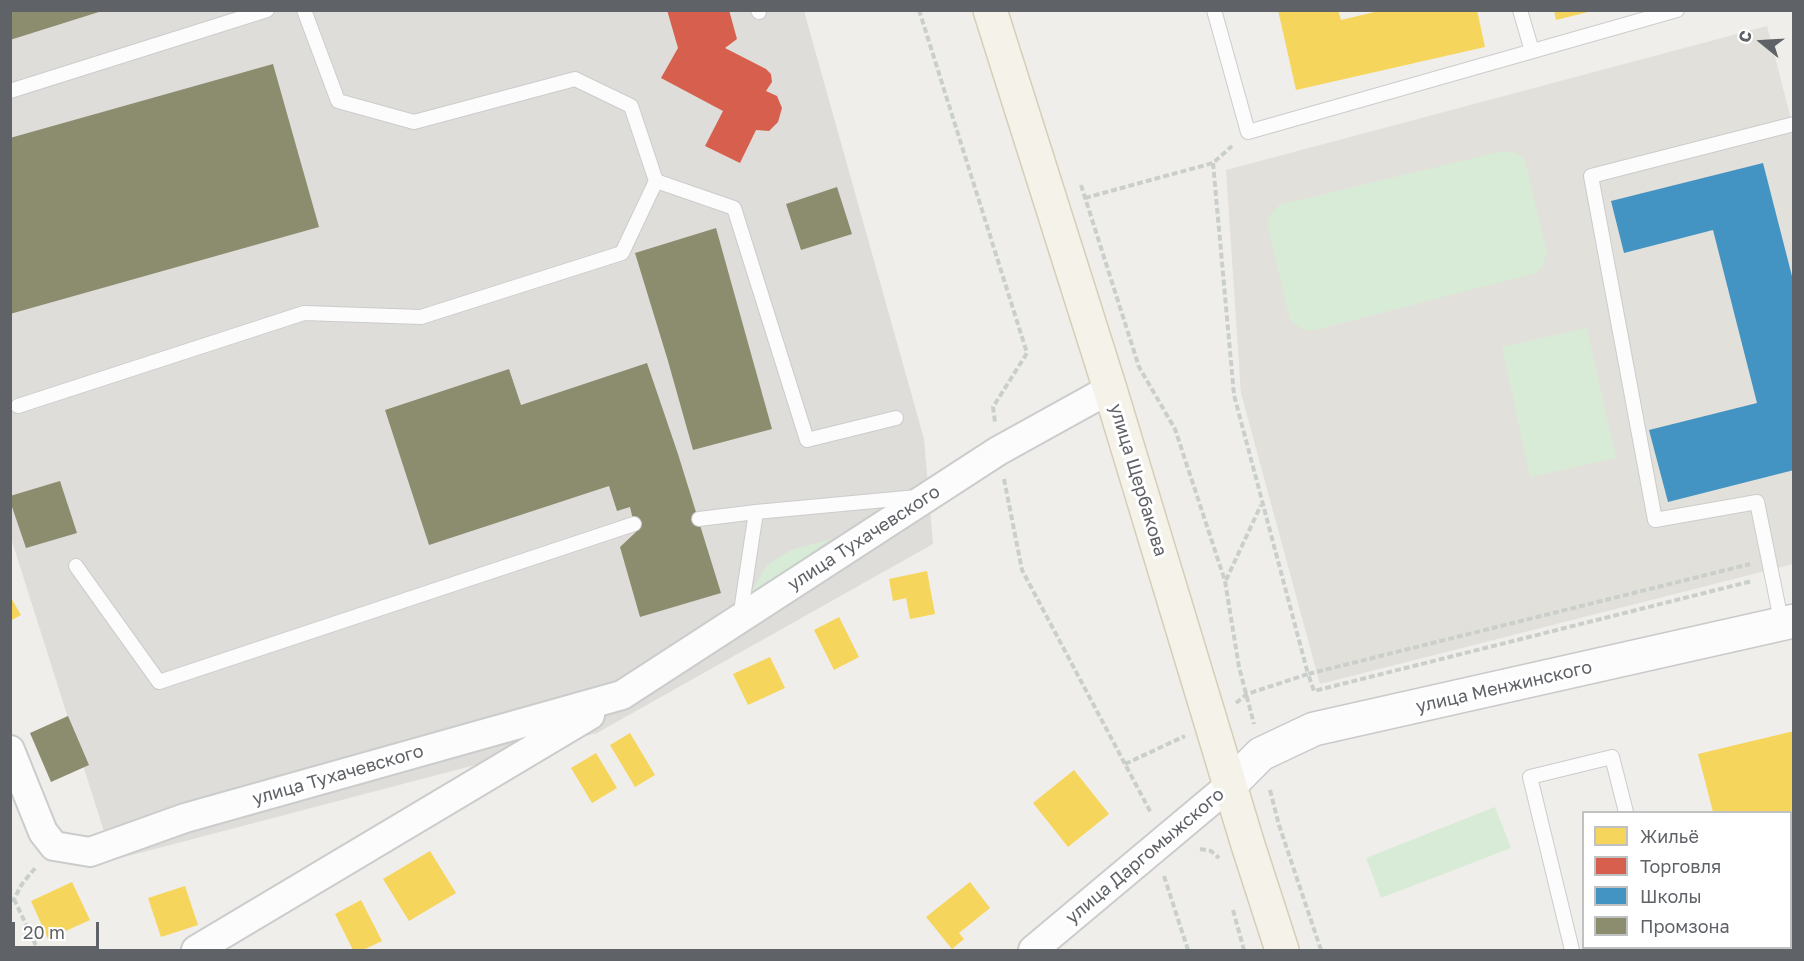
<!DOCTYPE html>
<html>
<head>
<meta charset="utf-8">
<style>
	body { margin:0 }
	#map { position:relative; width:1804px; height:961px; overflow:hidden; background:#efeeea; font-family:"Golos Text",sans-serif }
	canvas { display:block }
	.frame { position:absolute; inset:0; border:12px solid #5f6368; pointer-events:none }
	.legend { position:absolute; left:1582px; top:811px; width:210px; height:138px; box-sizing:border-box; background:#fff; border:2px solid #bfc1c3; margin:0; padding:8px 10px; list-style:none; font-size:18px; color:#5f6368 }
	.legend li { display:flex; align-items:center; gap:12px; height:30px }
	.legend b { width:30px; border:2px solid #bfc1c3 }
	.north { position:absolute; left:1732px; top:12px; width:60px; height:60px; -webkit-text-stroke:4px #fff; paint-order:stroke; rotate:288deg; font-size:16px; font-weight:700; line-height:24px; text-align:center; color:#5f6368 }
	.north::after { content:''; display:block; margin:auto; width:21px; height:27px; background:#5f6368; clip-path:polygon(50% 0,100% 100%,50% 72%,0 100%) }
	.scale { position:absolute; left:12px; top:922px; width:87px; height:27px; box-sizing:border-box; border:3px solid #5f6368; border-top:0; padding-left:8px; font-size:18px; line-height:21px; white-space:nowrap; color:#5f6368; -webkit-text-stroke:4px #fff; paint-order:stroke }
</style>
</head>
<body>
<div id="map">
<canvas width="1804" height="961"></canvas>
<div class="frame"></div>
<ul class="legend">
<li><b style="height:16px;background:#f6d55c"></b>Жильё</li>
<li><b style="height:16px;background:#d6604d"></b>Торговля</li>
<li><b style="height:16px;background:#4393c3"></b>Школы</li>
<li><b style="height:16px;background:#8c8c6e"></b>Промзона</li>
</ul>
<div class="north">С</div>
<div class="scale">20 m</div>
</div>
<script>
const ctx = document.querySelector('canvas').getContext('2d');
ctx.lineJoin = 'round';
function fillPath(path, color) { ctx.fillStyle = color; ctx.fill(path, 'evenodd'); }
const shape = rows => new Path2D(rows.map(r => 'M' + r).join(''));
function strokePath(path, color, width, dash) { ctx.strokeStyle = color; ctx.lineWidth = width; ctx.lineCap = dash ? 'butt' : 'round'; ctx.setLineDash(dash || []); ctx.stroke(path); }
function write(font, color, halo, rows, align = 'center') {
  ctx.font = font + ' "Golos Text",sans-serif'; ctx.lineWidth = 6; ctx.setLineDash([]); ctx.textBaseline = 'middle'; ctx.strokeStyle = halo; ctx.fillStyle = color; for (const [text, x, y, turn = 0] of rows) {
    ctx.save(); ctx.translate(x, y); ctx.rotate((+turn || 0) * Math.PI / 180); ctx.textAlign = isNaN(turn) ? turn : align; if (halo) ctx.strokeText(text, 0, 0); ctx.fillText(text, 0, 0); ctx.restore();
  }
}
fillPath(shape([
	[10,11,804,11,924,439,933,544,597,733,113,860,11,538]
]), '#dfddda');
fillPath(shape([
	[1767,26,1793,127,1793,564,1320,684,1241,393,1226,170]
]), '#e2e0da');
fillPath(shape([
	[1503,151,1513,152,1521,156,1525,161,1547,252,1542,268,1536,273,1311,331,1302,329,1296,325,1290,319,1267,224,1269,217,1279,205],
	[1587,328,1616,458,1530,477,1502,347],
	[831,539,749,596,767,565,791,550],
	[1495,807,1511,848,1381,898,1366,858]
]), '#d8ebd6');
fillPath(shape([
	[1278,10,1338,10,1341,20,1383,10,1477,10,1485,47,1296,90],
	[1554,10,1592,10,1592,11,1556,20],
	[927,571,935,614,910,619,906,598,893,601,889,579],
	[10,596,21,615,10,621],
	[839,617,859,657,834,670,814,630],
	[770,657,785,688,748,705,733,674],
	[1794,731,1794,946,1790,947,1790,812,1713,812,1698,754],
	[630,733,655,775,635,787,610,745],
	[596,753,617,788,592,803,571,768],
	[1074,770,1109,814,1068,847,1033,803],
	[430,851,456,893,409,921,383,879],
	[72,882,90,920,48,939,31,901],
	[970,882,990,908,959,933,964,939,952,949,926,917],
	[185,886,198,925,161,937,148,898],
	[361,900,382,941,363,950,353,950,335,914],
	[1747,948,1785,948,1777,950,1747,950]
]), '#f6d55c');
fillPath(shape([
	[667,10,729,10,737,39,725,48,766,69,771,74,772,82,766,91,777,96,782,108,778,122,769,131,756,130,740,163,705,146,723,111,661,78,678,48]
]), '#d6604d');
fillPath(shape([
	[1763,163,1794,284,1794,470,1668,502,1649,430,1757,403,1713,230,1624,253,1611,201]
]), '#4393c3');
fillPath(shape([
	[10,10,102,10,102,11,10,40],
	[273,64,319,227,10,314,10,138],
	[837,187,852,234,801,250,786,204],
	[716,228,772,429,693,450,668,361,635,253],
	[647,363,678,454,721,593,640,617,620,547,636,532,630,507,617,511,609,486,429,545,385,410,509,369,521,405],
	[60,481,77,533,26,548,10,501,10,496],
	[68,716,89,765,51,782,30,733]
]), '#8c8c6e');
const lane = shape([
	[304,10,338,101,414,122,575,79,631,106,656,181,734,208,807,440,896,418],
	[758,10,759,12],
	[1214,10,1248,132,1677,10],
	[1520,10,1532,51],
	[10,91,267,10],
	[18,406,304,313,421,317,622,253,656,181],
	[699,519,756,512],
	[76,566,159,682,634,524],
	[740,618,756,512,917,497],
	[1782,625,1757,502,1655,520,1591,176,1794,124],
	[1660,948,1661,950],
	[1572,950,1530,777,1612,757,1626,812]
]);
const street = shape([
	[10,750,43,832,54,846,90,852,185,818,622,695,998,451,1110,389],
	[196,950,590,715],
	[1033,950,1230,785]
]);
const secondary = shape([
	[1230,785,1261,754,1314,729,1794,621]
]);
const primary = shape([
	[990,10,1110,389,1248,845,1282,950]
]);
strokePath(lane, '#cbcccc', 16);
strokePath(street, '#cbcccc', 32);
strokePath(secondary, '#cacacb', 36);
strokePath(primary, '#d7ceb8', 36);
strokePath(shape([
	[919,10,1027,353,993,407,995,422],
	[1213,163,1234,395,1308,674,1750,564],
	[1081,185,1139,367,1175,429,1225,581,1239,667,1254,724],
	[1085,198,1213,163,1232,146],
	[1004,479,1022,570,1151,813],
	[1226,580,1261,505],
	[1236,703,1247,694,1308,674,1314,691,1752,581],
	[1125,764,1185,736],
	[1270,790,1279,825,1321,950],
	[1200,849,1211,851,1219,858],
	[1164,876,1188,950],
	[14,899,38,950],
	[10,901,14,899,22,884,36,867],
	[1233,910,1244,950]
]), '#cacfcc', 4, [6, 3]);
strokePath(lane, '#fdfcfc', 14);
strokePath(street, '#fdfcfc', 28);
strokePath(secondary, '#fdfcfc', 33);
strokePath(primary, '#f4f2e9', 33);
write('18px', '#5f6368', '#fff', [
	["улица Щербакова",1138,480,73],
	["улица Тухачевского",864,538,-33],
	["улица Менжинского",1504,687,-13],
	["улица Тухачевского",338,775,-16],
	["улица Даргомыжского",1145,856,-40]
]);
</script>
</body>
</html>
